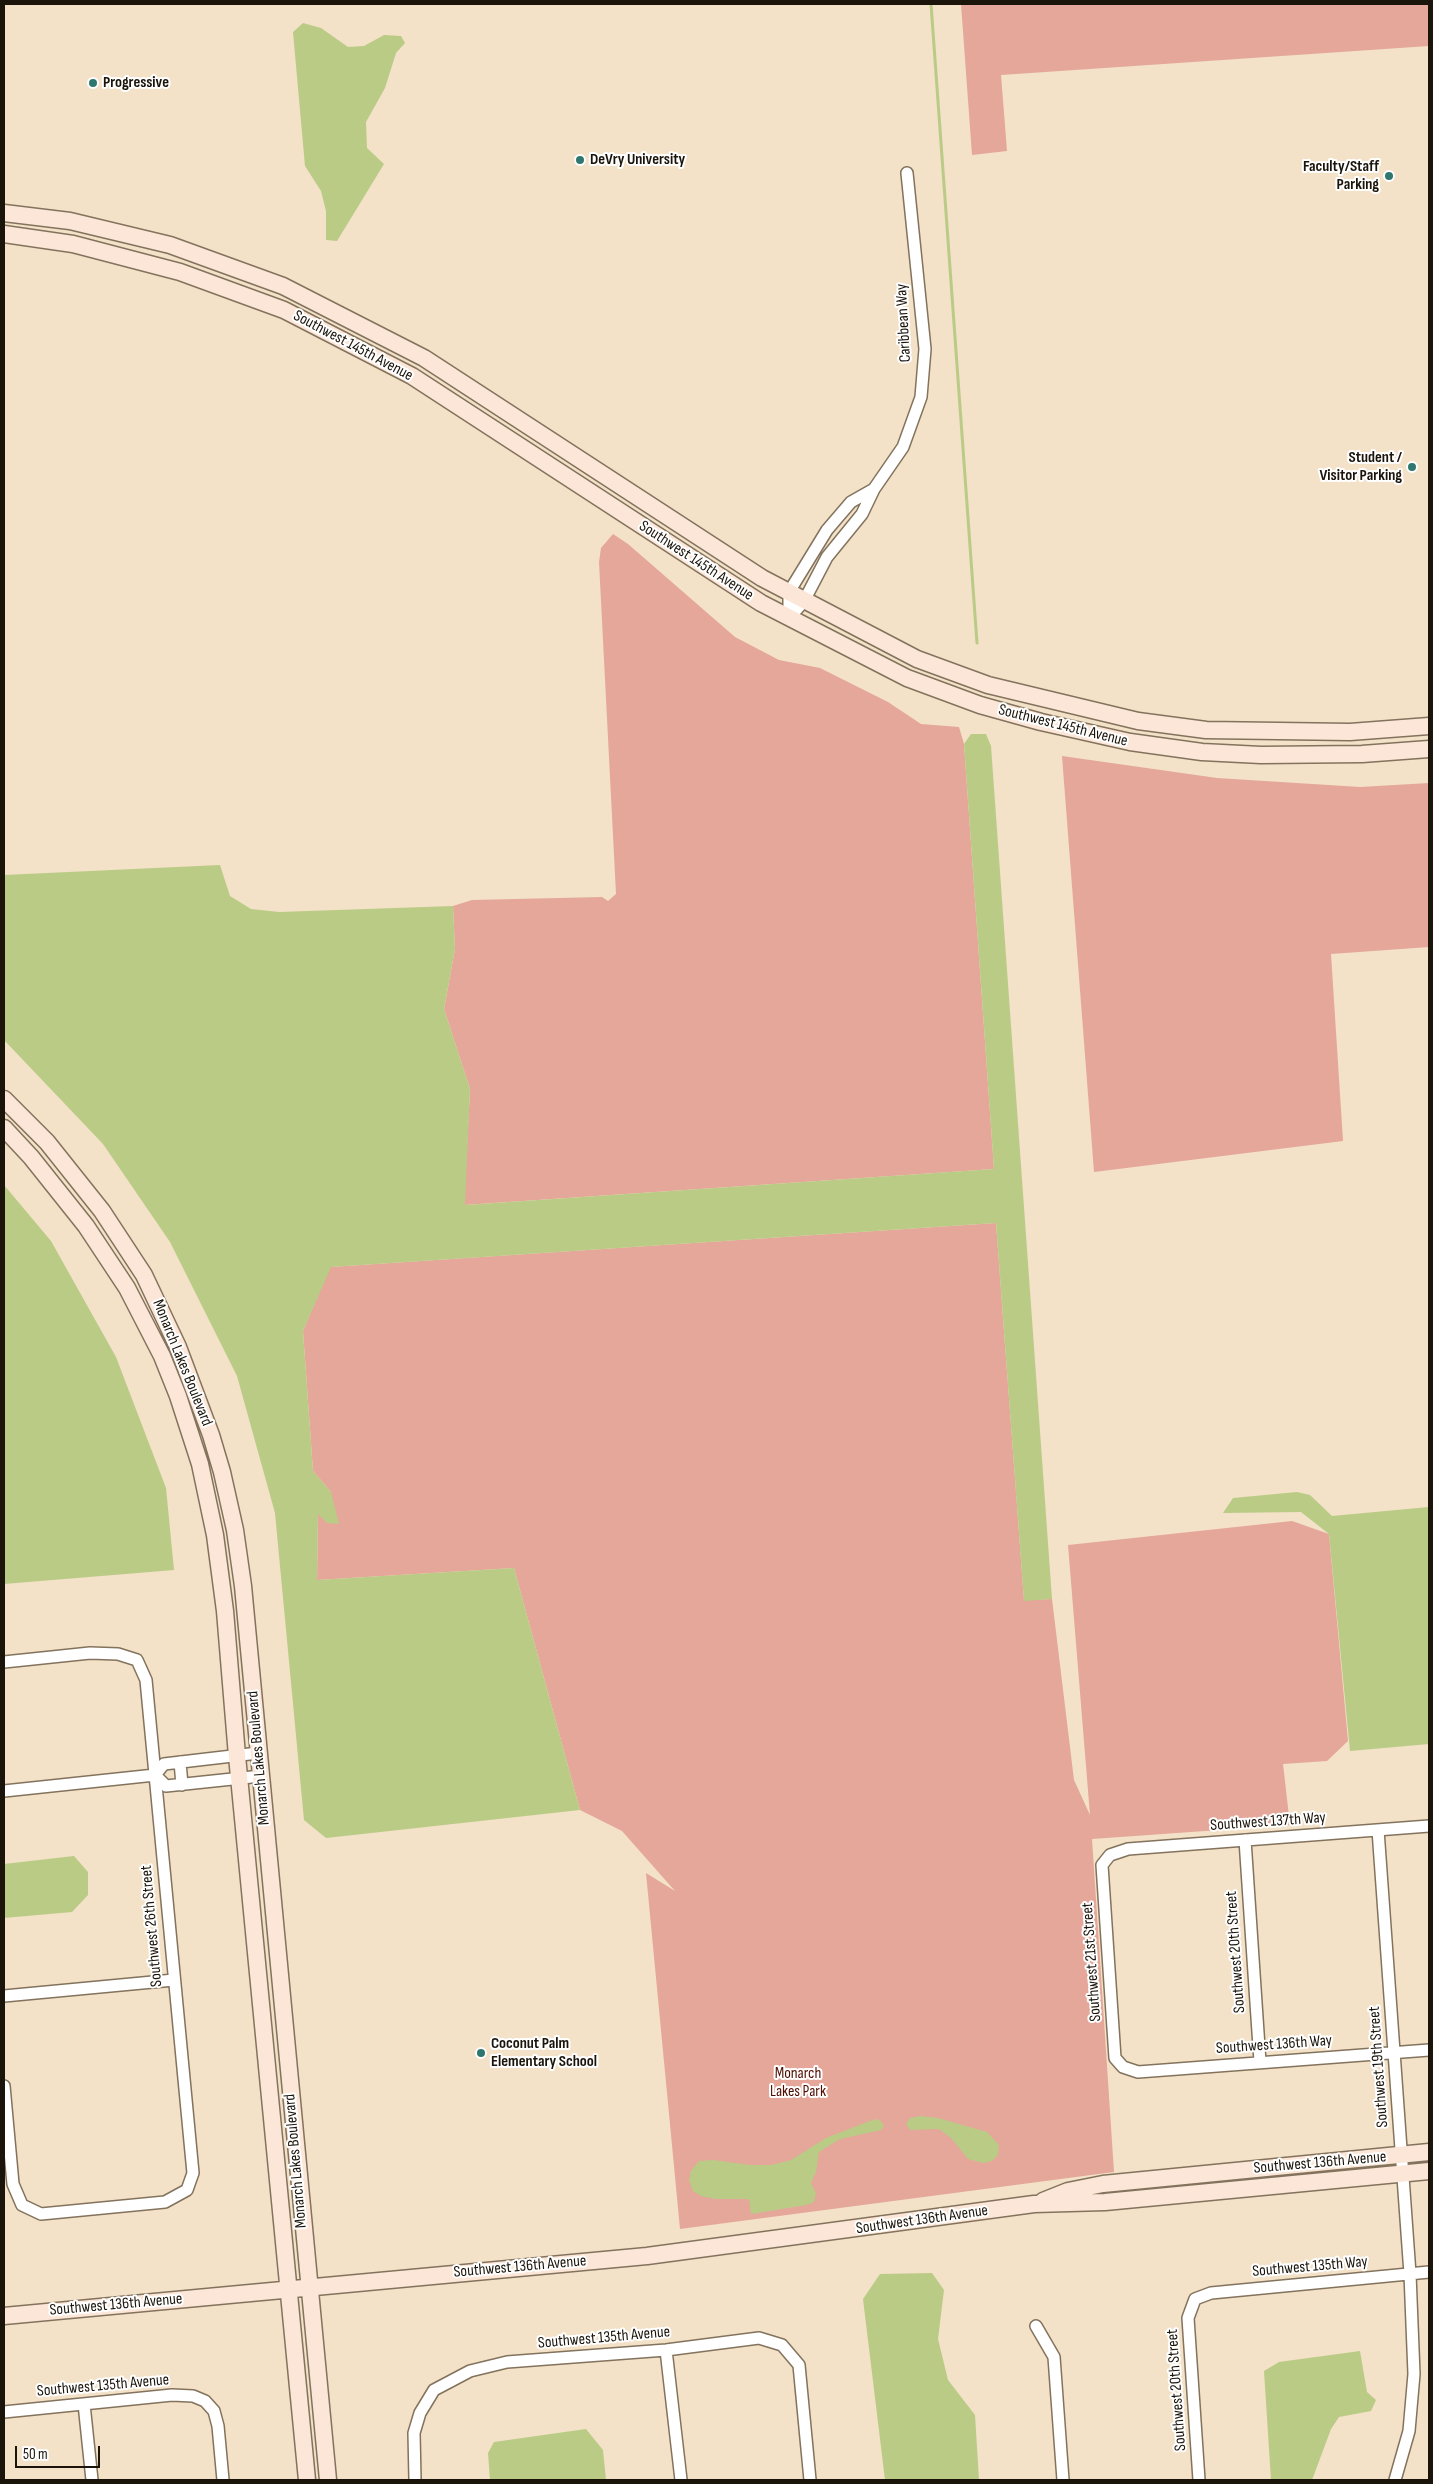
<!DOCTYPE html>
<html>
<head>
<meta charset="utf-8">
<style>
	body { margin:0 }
	#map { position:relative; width:1433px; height:2484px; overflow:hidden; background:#f3e1c8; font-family:"Sofia Sans Condensed",sans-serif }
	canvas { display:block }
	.frame { position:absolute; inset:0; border:5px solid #1a140b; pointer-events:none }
	.scale { position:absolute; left:15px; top:2446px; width:85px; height:22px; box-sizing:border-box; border:2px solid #1a140b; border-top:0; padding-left:6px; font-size:15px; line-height:18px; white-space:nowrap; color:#1a140b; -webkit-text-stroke:4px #fff; paint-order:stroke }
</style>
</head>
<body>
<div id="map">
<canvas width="1433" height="2484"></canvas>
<div class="frame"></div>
<div class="scale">50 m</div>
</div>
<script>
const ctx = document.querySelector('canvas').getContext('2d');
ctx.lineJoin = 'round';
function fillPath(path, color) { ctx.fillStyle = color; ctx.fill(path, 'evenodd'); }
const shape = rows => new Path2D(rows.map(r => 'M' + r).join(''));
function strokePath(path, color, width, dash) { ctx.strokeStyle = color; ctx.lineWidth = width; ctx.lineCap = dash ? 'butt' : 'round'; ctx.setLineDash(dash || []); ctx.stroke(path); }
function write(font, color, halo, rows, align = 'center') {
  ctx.font = font + ' "Sofia Sans Condensed",sans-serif'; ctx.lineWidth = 4; ctx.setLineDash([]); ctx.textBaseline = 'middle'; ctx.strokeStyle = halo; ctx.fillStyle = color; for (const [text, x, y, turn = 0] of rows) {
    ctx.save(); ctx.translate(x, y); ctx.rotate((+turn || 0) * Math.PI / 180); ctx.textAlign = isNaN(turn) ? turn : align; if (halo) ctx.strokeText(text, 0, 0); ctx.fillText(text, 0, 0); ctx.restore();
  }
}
fillPath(shape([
	[961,4,1429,4,1429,46,1001,75,1007,151,972,155],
	[613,534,628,544,735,637,779,660,820,668,888,702,921,724,959,727,964,744,994,1169,464,1205,470,1089,444,1009,455,949,453,906,472,900,602,897,608,901,616,894,599,562,601,548],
	[1062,756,1217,778,1360,787,1429,783,1429,947,1331,954,1343,1141,1094,1172],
	[996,1223,1024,1600,1052,1599,1074,1780,1090,1815,1068,1545,1292,1521,1329,1534,1348,1741,1327,1761,1283,1764,1290,1825,1092,1839,1114,2172,680,2229,646,1873,675,1891,622,1831,580,1810,514,1568,317,1580,318,1513,331,1492,313,1471,303,1331,330,1267]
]), '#e4a799');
fillPath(shape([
	[303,23,321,28,348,47,364,46,384,35,401,36,405,43,396,53,385,88,366,122,367,148,384,164,337,241,326,240,326,211,321,191,305,166,293,32],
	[971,734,986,734,991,746,1052,1599,1024,1601,996,1223,331,1267,303,1331,313,1471,331,1492,339,1524,327,1523,318,1514,317,1580,514,1568,580,1810,326,1838,304,1820,275,1513,237,1376,170,1242,103,1144,4,1040,4,875,220,865,230,896,251,909,279,912,453,906,455,949,444,1009,470,1089,465,1205,994,1169,964,744],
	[4,1185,51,1241,116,1357,166,1488,174,1570,4,1584],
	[1297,1492,1310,1495,1332,1516,1429,1507,1429,1744,1350,1751,1329,1534,1301,1512,1223,1513,1233,1498],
	[74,1856,88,1872,88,1895,72,1912,4,1918,4,1864],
	[921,2116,938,2118,987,2132,999,2145,998,2155,992,2161,983,2163,968,2159,952,2139,939,2129,910,2130,906,2124,910,2118],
	[875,2119,881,2121,884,2126,881,2130,840,2139,819,2152,816,2172,811,2183,816,2193,814,2202,806,2205,751,2214,749,2199,716,2199,701,2196,693,2191,689,2180,691,2171,699,2161,713,2160,750,2165,771,2165,791,2160,826,2138],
	[932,2273,944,2290,938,2339,948,2380,975,2415,979,2480,885,2480,863,2299,880,2274],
	[1360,2351,1367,2392,1376,2400,1371,2411,1339,2417,1331,2429,1312,2480,1271,2480,1264,2371,1279,2362],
	[586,2429,603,2450,606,2480,490,2480,488,2453,494,2442]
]), '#bacb86');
strokePath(shape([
	[931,4,977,643]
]), '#bacb86', 3);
const street = shape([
	[789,618,804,601,827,557,862,514,874,489,903,447,921,397,925,349,907,173],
	[789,618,789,592,827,530,851,502,874,489],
	[4,1662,90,1653,118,1654,137,1660,146,1680,193,2173,187,2190,165,2202,41,2214,22,2205,13,2184,4,2086],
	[180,1762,182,1785],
	[155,1775,166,1786,261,1776],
	[4,1791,155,1775,164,1764,258,1753],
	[1429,1826,1128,1849,1110,1855,1102,1865,1115,2058,1123,2067,1138,2072,1429,2050],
	[1378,1830,1410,2274,1414,2374,1409,2431,1395,2480],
	[1245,1840,1260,2062],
	[4,1996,174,1980],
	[1036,2326,1054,2357,1063,2480],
	[666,2350,681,2480],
	[84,2404,92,2480],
	[4,2412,172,2395,193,2396,205,2401,214,2411,218,2426,223,2480],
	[415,2480,414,2433,420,2413,434,2390,470,2371,507,2362,666,2350,759,2338,782,2345,799,2365,810,2480],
	[1199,2480,1188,2318,1195,2299,1211,2293,1429,2272]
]);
const secondary = shape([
	[4,213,70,221,170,245,283,286,424,358,762,578,917,659,988,685,1138,721,1206,730,1350,732,1429,726],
	[4,234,73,244,180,272,284,310,412,376,761,603,907,678,980,705,1041,722,1130,742,1202,752,1261,755,1362,754,1429,749],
	[4,1099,47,1142,102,1211,144,1275,178,1347,211,1435,222,1472,235,1530,243,1586,328,2480],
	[4,1128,31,1157,86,1226,127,1288,162,1356,178,1396,200,1464,215,1535,225,1611,237,1756,307,2480],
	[1043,2201,1068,2191,1103,2184,1429,2152],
	[4,2316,647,2256,1034,2204,1105,2202,1429,2171]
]);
strokePath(street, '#83735d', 14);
strokePath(secondary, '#83735d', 19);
strokePath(street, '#fff', 11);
strokePath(secondary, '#fce6d7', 16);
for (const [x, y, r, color] of [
	[93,83,5,"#2f766e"],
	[580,160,5,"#2f766e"],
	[1389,176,5,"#2f766e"],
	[1412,467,5,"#2f766e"],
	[481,2053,5,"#2f766e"]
]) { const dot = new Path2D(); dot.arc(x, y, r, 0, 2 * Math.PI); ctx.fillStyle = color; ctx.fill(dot); strokePath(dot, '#fff', 2); }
write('bold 16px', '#1a140b', '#fff', [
	["Progressive",103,83],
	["DeVry University",590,160],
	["Faculty/Staff",1379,167,"right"],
	["Parking",1379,185,"right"],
	["Student /",1402,458,"right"],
	["Visitor Parking",1402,476,"right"],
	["Coconut Palm",491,2044],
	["Elementary School",491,2062]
], 'left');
write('16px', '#1a140b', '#fff', [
	["Caribbean Way",904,323,-93],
	["Southwest 145th Avenue",353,346,28],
	["Southwest 145th Avenue",696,561,33],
	["Southwest 145th Avenue",1063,726,14],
	["Monarch Lakes Boulevard",182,1363,68],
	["Monarch Lakes Boulevard",259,1758,-95],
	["Southwest 137th Way",1268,1822,-4],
	["Southwest 26th Street",152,1926,-95],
	["Southwest 20th Street",1236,1952,-94],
	["Southwest 21st Street",1092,1962,-94],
	["Southwest 136th Way",1274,2045,-4],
	["Southwest 19th Street",1379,2067,-94],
	["Monarch Lakes Boulevard",296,2161,-95],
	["Southwest 136th Avenue",1320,2163,-5],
	["Southwest 136th Avenue",922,2220,-8],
	["Southwest 136th Avenue",520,2267,-5],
	["Southwest 135th Way",1310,2267,-5],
	["Southwest 136th Avenue",116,2305,-5],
	["Southwest 135th Avenue",604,2338,-5],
	["Southwest 135th Avenue",103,2386,-5],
	["Southwest 20th Street",1177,2390,-94]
]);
write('16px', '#4f0d01', '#fff', [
	["Monarch",798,2074],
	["Lakes Park",798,2092]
]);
</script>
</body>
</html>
